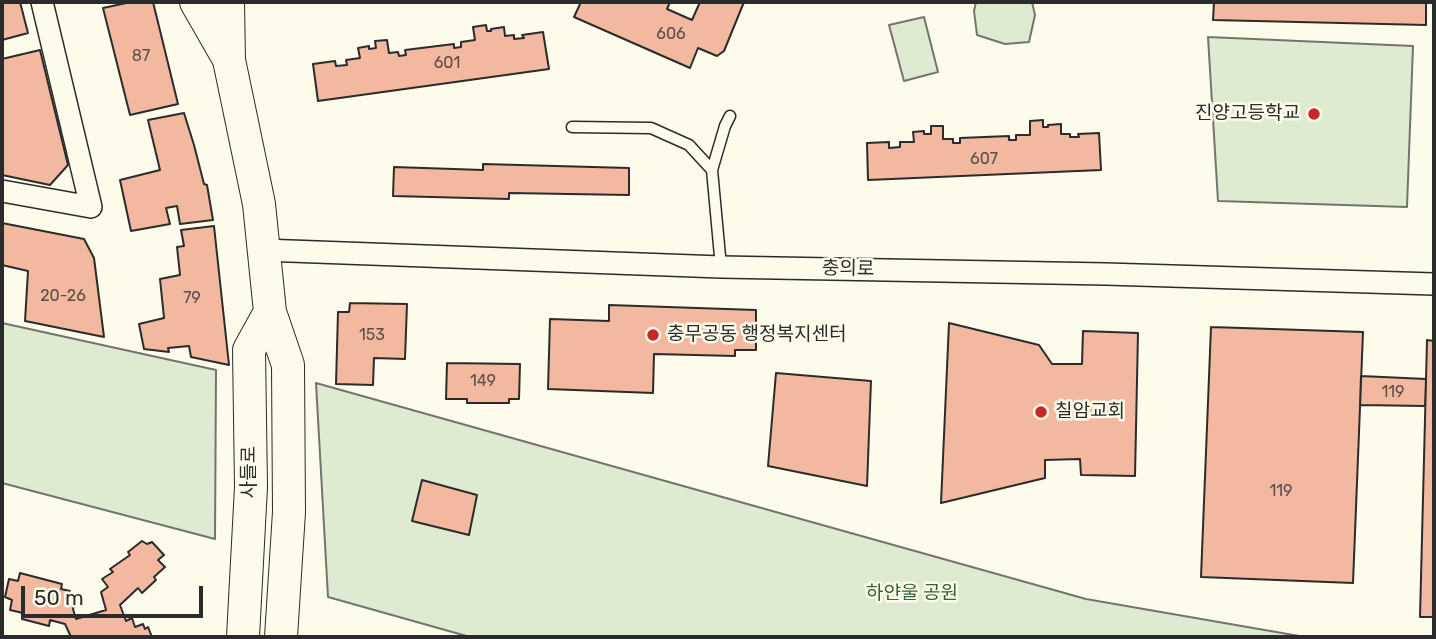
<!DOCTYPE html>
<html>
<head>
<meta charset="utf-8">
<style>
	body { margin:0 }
	#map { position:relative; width:1436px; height:639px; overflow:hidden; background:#fdfbea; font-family:Rubik,sans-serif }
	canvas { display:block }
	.frame { position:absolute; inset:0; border:4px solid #2b2b2b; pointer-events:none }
	.scale { position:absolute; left:21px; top:586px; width:182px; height:32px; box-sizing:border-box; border:4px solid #2b2b2b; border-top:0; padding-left:9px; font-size:21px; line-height:24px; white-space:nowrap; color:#2b2b2b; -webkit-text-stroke:5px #fdfbea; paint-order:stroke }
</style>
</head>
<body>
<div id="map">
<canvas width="1436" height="639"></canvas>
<div class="frame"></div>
<div class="scale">50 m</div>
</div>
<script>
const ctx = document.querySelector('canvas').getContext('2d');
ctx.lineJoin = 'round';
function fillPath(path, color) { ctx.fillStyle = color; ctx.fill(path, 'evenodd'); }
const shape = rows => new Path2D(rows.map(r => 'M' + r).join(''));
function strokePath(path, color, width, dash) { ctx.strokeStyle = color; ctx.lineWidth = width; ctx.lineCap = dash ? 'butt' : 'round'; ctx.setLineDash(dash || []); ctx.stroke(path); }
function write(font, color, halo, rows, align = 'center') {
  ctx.font = font + ' Rubik,"Noto Sans KR",sans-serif'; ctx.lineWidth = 5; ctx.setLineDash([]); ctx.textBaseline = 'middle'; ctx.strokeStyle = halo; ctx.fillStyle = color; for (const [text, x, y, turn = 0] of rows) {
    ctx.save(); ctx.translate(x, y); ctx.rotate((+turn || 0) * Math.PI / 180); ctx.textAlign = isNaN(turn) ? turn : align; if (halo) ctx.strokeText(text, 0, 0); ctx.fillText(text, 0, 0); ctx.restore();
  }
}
const green = shape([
	[976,2,1032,2,1035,15,1029,42,1005,44,977,35,974,11,976,2],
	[924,17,938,72,904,81,889,25,924,17],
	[1208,37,1413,46,1407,207,1218,201,1208,37],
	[2,323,216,370,215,539,2,483,2,323],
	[316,383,1086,599,1305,637,470,637,328,597,316,383]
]);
fillPath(green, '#deebd1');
strokePath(green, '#74746e', 2);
const building = shape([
	[2,2,20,2,28,33,2,40,2,2],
	[131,2,153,2,178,104,130,115,103,8,131,2],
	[581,2,670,2,667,9,692,20,700,2,744,2,724,51,717,56,698,48,690,68,574,17,581,2],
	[1214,2,1426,2,1426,25,1213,20,1214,2],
	[486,25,487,31,491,31,491,29,504,27,505,36,514,35,514,39,524,38,522,35,543,32,549,69,318,101,313,64,335,61,336,66,347,65,346,60,360,58,358,48,369,46,369,49,376,48,375,41,387,40,389,53,398,52,399,56,406,55,405,50,454,44,454,48,461,47,461,42,475,40,473,27,486,25],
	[40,50,68,165,50,185,2,175,2,59,40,50],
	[184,113,194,145,204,184,207,185,213,220,180,224,177,206,166,208,170,224,131,231,120,180,160,170,148,120,184,113],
	[1043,120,1043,127,1048,127,1048,125,1061,124,1061,134,1070,134,1070,137,1079,137,1078,134,1099,133,1101,170,868,180,867,143,889,142,889,148,900,147,900,142,914,142,913,132,924,131,924,134,931,134,931,126,943,126,943,139,953,139,953,143,960,143,960,138,1009,136,1009,140,1016,140,1016,135,1030,135,1030,121,1043,120],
	[483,164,629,168,629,195,509,193,509,199,393,196,394,167,483,170,483,164],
	[2,223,84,239,94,258,104,337,25,321,28,271,2,265,2,223],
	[214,226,229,365,191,357,189,346,168,348,169,352,144,349,139,324,164,318,160,279,180,275,177,247,184,246,181,230,214,226],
	[350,303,407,304,405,359,374,358,373,385,336,384,338,312,349,312,350,303],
	[609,305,756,310,756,350,735,350,735,356,654,354,653,393,548,389,550,319,609,321,609,305],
	[949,323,1039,345,1052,364,1082,364,1083,331,1138,333,1135,476,1081,475,1080,459,1045,460,1045,478,941,503,949,323],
	[1211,327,1363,332,1353,583,1201,577,1211,327],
	[1427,340,1434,341,1434,617,1420,617,1427,340],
	[447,363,520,364,519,399,509,399,509,403,467,403,467,399,446,399,447,363],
	[776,373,871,381,867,486,768,466,776,373],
	[1361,376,1426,379,1425,406,1360,405,1361,376],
	[422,480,477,495,469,535,412,521,422,480],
	[142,541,147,544,152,542,164,555,158,560,165,567,154,577,156,580,142,593,138,588,120,605,126,621,132,618,135,627,143,624,145,629,148,627,152,637,71,637,65,624,50,620,49,626,22,619,23,613,10,610,12,600,5,597,9,579,18,581,20,573,62,584,61,589,70,591,68,600,75,602,73,609,76,619,106,610,101,592,108,587,102,579,113,572,110,569,130,555,128,552,142,541]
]);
fillPath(building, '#f2b8a0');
strokePath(building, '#2b2b2b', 2);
const lane = shape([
	[572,127,651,128,689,145,712,170],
	[721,267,712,170,725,126,730,116]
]);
const street = shape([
	[2,191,91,207,42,2],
	[263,250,721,267,1106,274,1434,284]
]);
const secondary = shape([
	[196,2,227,56],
	[228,2,229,60,259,204,270,312,288,365,289,512,281,637],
	[243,637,251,487,249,350,270,312]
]);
strokePath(lane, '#2b2b2b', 13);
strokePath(street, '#2b2b2b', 24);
strokePath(secondary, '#2b2b2b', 34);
strokePath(lane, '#fdfbea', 10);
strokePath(street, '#fdfbea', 21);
strokePath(secondary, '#fdfbea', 32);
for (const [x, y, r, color] of [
	[1314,114,7,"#c62828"],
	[653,335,7,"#c62828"],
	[1041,412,7,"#c62828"]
]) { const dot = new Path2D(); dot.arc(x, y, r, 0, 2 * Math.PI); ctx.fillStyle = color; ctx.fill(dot); strokePath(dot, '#fdfbea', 2.5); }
write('16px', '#5d4e48', null, [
	["606",671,34],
	["87",141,56],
	["601",447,63],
	["607",984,159],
	["20-26",63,296],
	["79",192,298],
	["153",372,335],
	["149",483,381],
	["119",1393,392],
	["119",1281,491]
]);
write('19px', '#2b2b2b', '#fdfbea', [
	["진양고등학교",1300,114,"right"],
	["충무공동 행정복지센터",667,335],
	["칠암교회",1055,412]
], 'left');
write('19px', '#2b2b2b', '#fdfbea', [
	["충의로",848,269,1],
	["사들로",250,472,-90]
]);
write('19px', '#34623c', '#fdfbea', [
	["하얀울 공원",912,594]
]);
</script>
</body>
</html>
